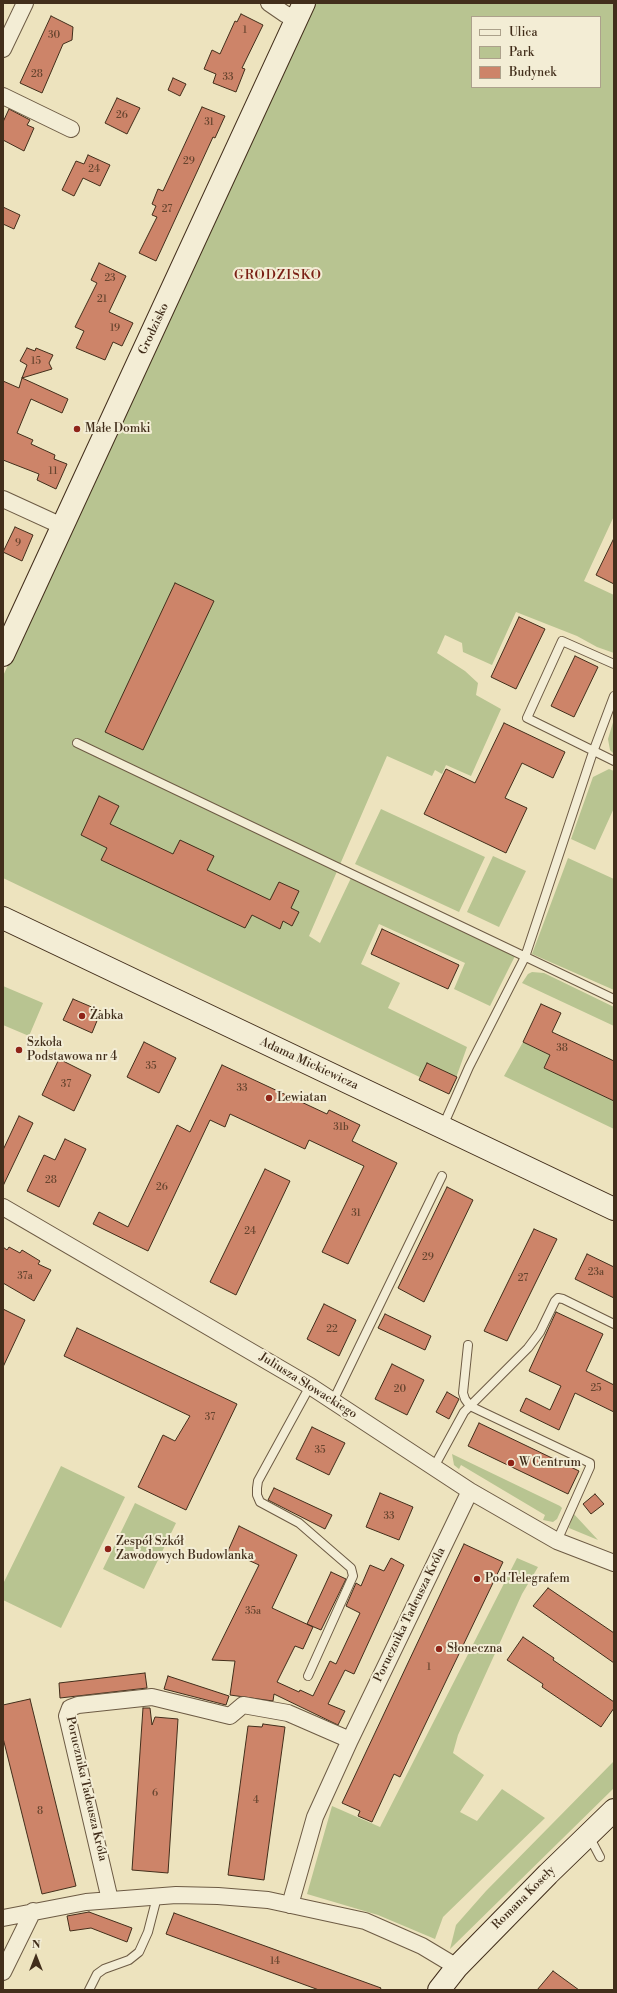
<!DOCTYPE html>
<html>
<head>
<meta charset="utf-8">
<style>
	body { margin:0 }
	#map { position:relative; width:617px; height:1993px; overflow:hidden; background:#ede3be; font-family:"Libre Bodoni",serif }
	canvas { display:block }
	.frame { position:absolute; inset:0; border:4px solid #422e1b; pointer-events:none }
	.legend { position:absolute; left:471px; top:16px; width:130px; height:72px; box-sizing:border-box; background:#f3edd5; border:1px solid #aca18b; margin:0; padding:5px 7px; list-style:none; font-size:12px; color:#422e1b }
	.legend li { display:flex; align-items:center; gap:8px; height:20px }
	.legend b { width:20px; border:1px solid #aca18b }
	.north { position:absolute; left:16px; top:1937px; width:40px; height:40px; -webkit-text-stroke:3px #f3edd5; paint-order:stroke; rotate:0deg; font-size:11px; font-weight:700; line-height:16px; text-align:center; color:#422e1b }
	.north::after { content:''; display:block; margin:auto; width:14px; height:18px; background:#422e1b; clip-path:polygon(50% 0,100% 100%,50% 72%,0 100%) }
</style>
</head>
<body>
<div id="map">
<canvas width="617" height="1993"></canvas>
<div class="frame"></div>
<ul class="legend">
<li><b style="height:5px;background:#f3edd5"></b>Ulica</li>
<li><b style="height:11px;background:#b8c491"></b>Park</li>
<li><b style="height:11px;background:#cd8469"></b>Budynek</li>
</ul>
<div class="north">N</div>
</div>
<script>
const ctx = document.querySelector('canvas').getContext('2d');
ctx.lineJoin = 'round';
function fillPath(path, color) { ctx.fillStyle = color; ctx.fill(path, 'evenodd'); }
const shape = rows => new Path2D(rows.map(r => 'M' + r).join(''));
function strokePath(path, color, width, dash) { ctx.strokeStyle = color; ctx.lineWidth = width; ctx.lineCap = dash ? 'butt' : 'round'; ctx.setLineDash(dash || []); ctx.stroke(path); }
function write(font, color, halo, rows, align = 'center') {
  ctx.font = font + ' "Libre Bodoni",serif'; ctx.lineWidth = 4; ctx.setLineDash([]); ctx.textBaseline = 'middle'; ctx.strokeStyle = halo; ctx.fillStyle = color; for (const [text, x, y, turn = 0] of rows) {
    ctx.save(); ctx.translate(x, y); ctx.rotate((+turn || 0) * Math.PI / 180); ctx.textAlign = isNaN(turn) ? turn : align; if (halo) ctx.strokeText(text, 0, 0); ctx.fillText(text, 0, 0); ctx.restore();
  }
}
fillPath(shape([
	[312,3,614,3,614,516,584,581,614,595,614,653,597,647,577,636,516,612,492,665,463,652,462,643,445,635,437,653,465,671,478,683,476,695,501,709,471,776,446,765,442,774,435,770,432,776,387,756,309,936,320,943,351,878,515,956,490,1006,454,989,465,963,379,924,361,964,400,983,388,1008,467,1047,451,1092,3,878,3,676],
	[472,17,600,17,600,87,472,87],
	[614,719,614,754,610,750,608,739],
	[609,769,614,771,614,808,595,850,571,839,593,777],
	[381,809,485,857,459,912,355,864],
	[493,856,526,871,499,927,467,912],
	[568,858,614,879,614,990,532,954],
	[532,972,544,973,614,1007,614,1026,522,983,528,974],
	[3,986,43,1003,29,1036,3,1025],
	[523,1042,550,1055,544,1068,614,1101,614,1129,504,1076],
	[452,1454,560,1506,562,1508,557,1519,553,1522,543,1520,545,1515,461,1465,459,1469,454,1465],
	[61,1466,125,1497,61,1628,3,1600,3,1584],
	[135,1503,176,1523,144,1589,103,1569],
	[573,1513,598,1540,569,1528],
	[517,1558,538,1567,522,1594,458,1735,453,1753,484,1775,460,1812,477,1821,502,1789,545,1818,443,1917,435,1939,378,1915,307,1894,332,1806,380,1827],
	[614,1761,614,1788,450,1949,456,1925,486,1891]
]), '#b8c491');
const building = shape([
	[241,14,263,25,242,68,245,69,236,92,213,83,216,74,204,69,212,50,220,54,235,21,237,22,241,14],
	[51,16,73,27,72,40,63,44,42,93,20,83,51,16],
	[173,78,186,84,180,96,168,90,173,78],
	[117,98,140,108,127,134,105,123,117,98],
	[202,107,225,116,215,138,213,137,156,261,139,253,157,217,152,215,156,206,152,204,158,189,163,191,202,107],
	[9,109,30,120,27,125,34,128,24,151,3,140,3,122,9,109],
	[88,155,110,165,100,186,83,178,74,196,62,190,76,161,84,164,88,155],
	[3,207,20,215,14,229,3,224,3,207],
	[99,263,126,276,109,312,133,323,122,346,113,342,105,360,76,348,84,331,75,327,97,283,91,280,99,263],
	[27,348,35,351,36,348,53,355,49,363,52,369,22,378,27,365,20,361,27,348],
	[22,378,68,399,62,413,31,399,17,433,33,440,31,444,55,455,54,459,67,464,56,489,37,480,39,474,3,460,3,381,19,388,22,378],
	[15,527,33,535,22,561,3,552,15,527],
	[614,538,614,584,596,575,614,538],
	[175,583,214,601,143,750,105,732,175,583],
	[519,617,545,629,516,689,491,677,519,617],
	[575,656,598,667,574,717,551,706,575,656],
	[504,723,565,752,553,778,522,763,505,798,527,808,506,853,424,814,446,769,475,783,504,723],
	[99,796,119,806,110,824,173,854,180,840,214,856,207,870,270,900,279,882,299,891,291,908,299,912,292,926,283,921,280,929,252,915,245,928,101,860,107,848,81,835,99,796],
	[382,929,459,965,448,989,371,954,382,929],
	[73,999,101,1011,92,1033,63,1020,73,999],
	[541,1004,561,1013,552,1032,614,1061,614,1101,544,1068,550,1055,523,1042,541,1004],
	[144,1042,176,1058,159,1093,127,1077,144,1042],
	[59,1059,91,1075,74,1111,42,1095,59,1059],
	[427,1063,457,1077,449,1094,419,1080,427,1063],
	[222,1065,327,1114,329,1110,360,1125,352,1141,397,1163,348,1264,322,1252,364,1166,309,1140,305,1149,230,1114,225,1127,210,1120,148,1251,93,1224,99,1212,128,1227,177,1125,190,1132,222,1065],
	[19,1116,33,1123,3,1186,3,1150,19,1116],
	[65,1139,86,1149,59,1207,27,1191,44,1155,55,1160,65,1139],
	[265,1169,290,1181,236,1295,210,1282,265,1169],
	[447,1187,473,1200,424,1302,398,1288,447,1187],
	[534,1229,557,1239,507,1341,484,1331,534,1229],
	[3,1247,7,1250,9,1247,20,1253,22,1250,40,1261,38,1264,51,1270,34,1301,3,1283,3,1247],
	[587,1254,614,1267,614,1298,575,1279,587,1254],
	[324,1304,356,1320,339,1356,307,1339,324,1304],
	[3,1309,25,1320,3,1367,3,1309],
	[556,1312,603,1334,586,1371,614,1385,614,1412,575,1393,559,1430,520,1411,526,1398,550,1410,561,1386,529,1371,556,1312],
	[385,1314,431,1336,425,1350,378,1328,385,1314],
	[77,1328,237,1404,186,1510,138,1487,163,1435,175,1441,190,1416,64,1356,77,1328],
	[392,1364,424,1380,407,1415,375,1399,392,1364],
	[447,1392,459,1399,449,1419,436,1412,447,1392],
	[479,1423,579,1471,568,1494,468,1446,479,1423],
	[312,1427,345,1443,329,1475,296,1459,312,1427],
	[274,1488,332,1515,325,1529,268,1500,274,1488],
	[380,1493,413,1507,399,1540,366,1527,380,1493],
	[595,1494,604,1504,591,1514,583,1504,595,1494],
	[239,1526,297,1555,272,1608,313,1627,303,1649,295,1646,277,1682,299,1692,300,1690,313,1696,330,1661,336,1664,360,1613,346,1606,356,1583,361,1586,370,1565,384,1571,391,1558,404,1565,354,1674,345,1670,328,1704,345,1711,338,1725,274,1694,273,1701,230,1695,235,1661,212,1660,259,1565,228,1551,239,1526],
	[464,1544,503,1562,400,1777,394,1774,372,1822,358,1816,360,1811,342,1803,464,1544],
	[331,1572,346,1579,321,1630,307,1624,331,1572],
	[548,1588,614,1633,614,1663,533,1606,548,1588],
	[523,1637,554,1658,553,1660,614,1702,614,1708,601,1727,542,1687,543,1684,507,1660,523,1637],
	[145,1673,147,1688,60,1698,59,1683,145,1673],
	[168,1676,229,1696,226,1705,164,1689,168,1676],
	[30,1699,76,1886,42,1894,3,1738,3,1705,30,1699],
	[143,1708,150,1708,152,1725,155,1717,178,1719,168,1873,132,1870,143,1708],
	[263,1724,285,1727,264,1880,228,1875,248,1726,262,1727,263,1724],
	[89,1912,132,1928,127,1942,91,1928,70,1931,67,1916,89,1912],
	[174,1913,381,1988,380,1990,319,1990,166,1934,174,1913],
	[553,1971,579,1990,537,1990,553,1971]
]);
fillPath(building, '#cd8469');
strokePath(building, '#422e1b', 1);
const lane = shape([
	[614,664,562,641,527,718,614,761],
	[77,743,614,999],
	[443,1126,469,1067,525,957,593,752,614,696],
	[468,1345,463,1393,465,1399,470,1406,590,1463,590,1467,557,1541],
	[333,1401,442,1176],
	[434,1467,464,1412,528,1348,540,1332,555,1301,558,1298,563,1299,614,1324],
	[308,1676,353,1576,351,1568,299,1523,260,1502,257,1495,257,1488,258,1481,310,1386],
	[589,1836,600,1857],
	[89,1990,97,1974,104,1969,129,1960,139,1952,148,1932,157,1897]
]);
const street = shape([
	[269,3,285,14,297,19],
	[3,49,25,3],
	[3,96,71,129],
	[3,499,62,526],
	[3,1207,310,1386,470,1491,557,1541,614,1563],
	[110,1900,67,1716,70,1708,78,1705,152,1697,230,1716,243,1705,288,1713,350,1740],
	[290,1905,315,1817,350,1740,470,1491],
	[3,1918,86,1902,176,1895,218,1896,268,1900,365,1921,422,1946,457,1967],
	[3,1972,33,1911]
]);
const secondary = shape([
	[3,655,304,3],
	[3,918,614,1209],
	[439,1990,457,1967,548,1874,614,1810]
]);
strokePath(lane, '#6d5b44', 10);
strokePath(street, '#6d5b44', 18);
strokePath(secondary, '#422e1b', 24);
strokePath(lane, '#f3edd5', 8);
strokePath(street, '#f3edd5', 16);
strokePath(secondary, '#f3edd5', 22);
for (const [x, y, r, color] of [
	[77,429,4,"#8f2418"],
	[82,1016,4,"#8f2418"],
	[19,1050,4,"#8f2418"],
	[269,1098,4,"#8f2418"],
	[511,1463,4,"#8f2418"],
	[108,1549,4,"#8f2418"],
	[477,1579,4,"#8f2418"],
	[439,1649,4,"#8f2418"]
]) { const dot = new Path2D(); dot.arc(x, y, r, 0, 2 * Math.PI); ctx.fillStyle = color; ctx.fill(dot); strokePath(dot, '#f3edd5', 1.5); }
write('10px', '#65442e', null, [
	["1",245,31],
	["30",54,36],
	["28",37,75],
	["33",228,78],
	["26",122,116],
	["31",209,123],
	["29",189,162],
	["24",94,170],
	["27",167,210],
	["23",110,279],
	["21",102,300],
	["19",115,329],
	["15",36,362],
	["11",53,472],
	["9",18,544],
	["38",562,1049],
	["35",151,1067],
	["37",66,1085],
	["33",242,1089],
	["31b",341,1128],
	["28",51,1181],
	["26",162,1188],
	["31",356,1214],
	["24",250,1232],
	["29",428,1258],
	["23a",596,1273],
	["37a",25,1277],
	["27",523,1279],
	["22",332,1330],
	["25",596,1389],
	["20",400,1390],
	["37",210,1418],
	["35",320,1451],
	["33",389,1517],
	["35a",253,1612],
	["1",429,1668],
	["6",155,1794],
	["4",256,1801],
	["8",40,1812],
	["14",275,1962]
]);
write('12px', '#422e1b', '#f3edd5', [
	["Grodzisko",154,329,-65],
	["Adama Mickiewicza",309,1064,25],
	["Juliusza Słowackiego",308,1386,32],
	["Porucznika Tadeusza Króla",410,1615,-64],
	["Porucznika Tadeusza Króla",86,1789,77],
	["Romana Koseły",524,1898,-45]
]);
write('12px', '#422e1b', '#f3edd5', [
	["Małe Domki",85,429],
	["Żabka",90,1016],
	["Szkoła",27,1043],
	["Podstawowa nr 4",27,1057],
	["Lewiatan",277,1098],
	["W Centrum",519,1463],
	["Zespół Szkół",116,1542],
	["Zawodowych Budowlanka",116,1556],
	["Pod Telegrafem",485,1579],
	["Słoneczna",447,1649]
], 'left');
ctx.letterSpacing = '1px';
write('13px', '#7a1f14', '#f3edd5', [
	["GRODZISKO",278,276]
]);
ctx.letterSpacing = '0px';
</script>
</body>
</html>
